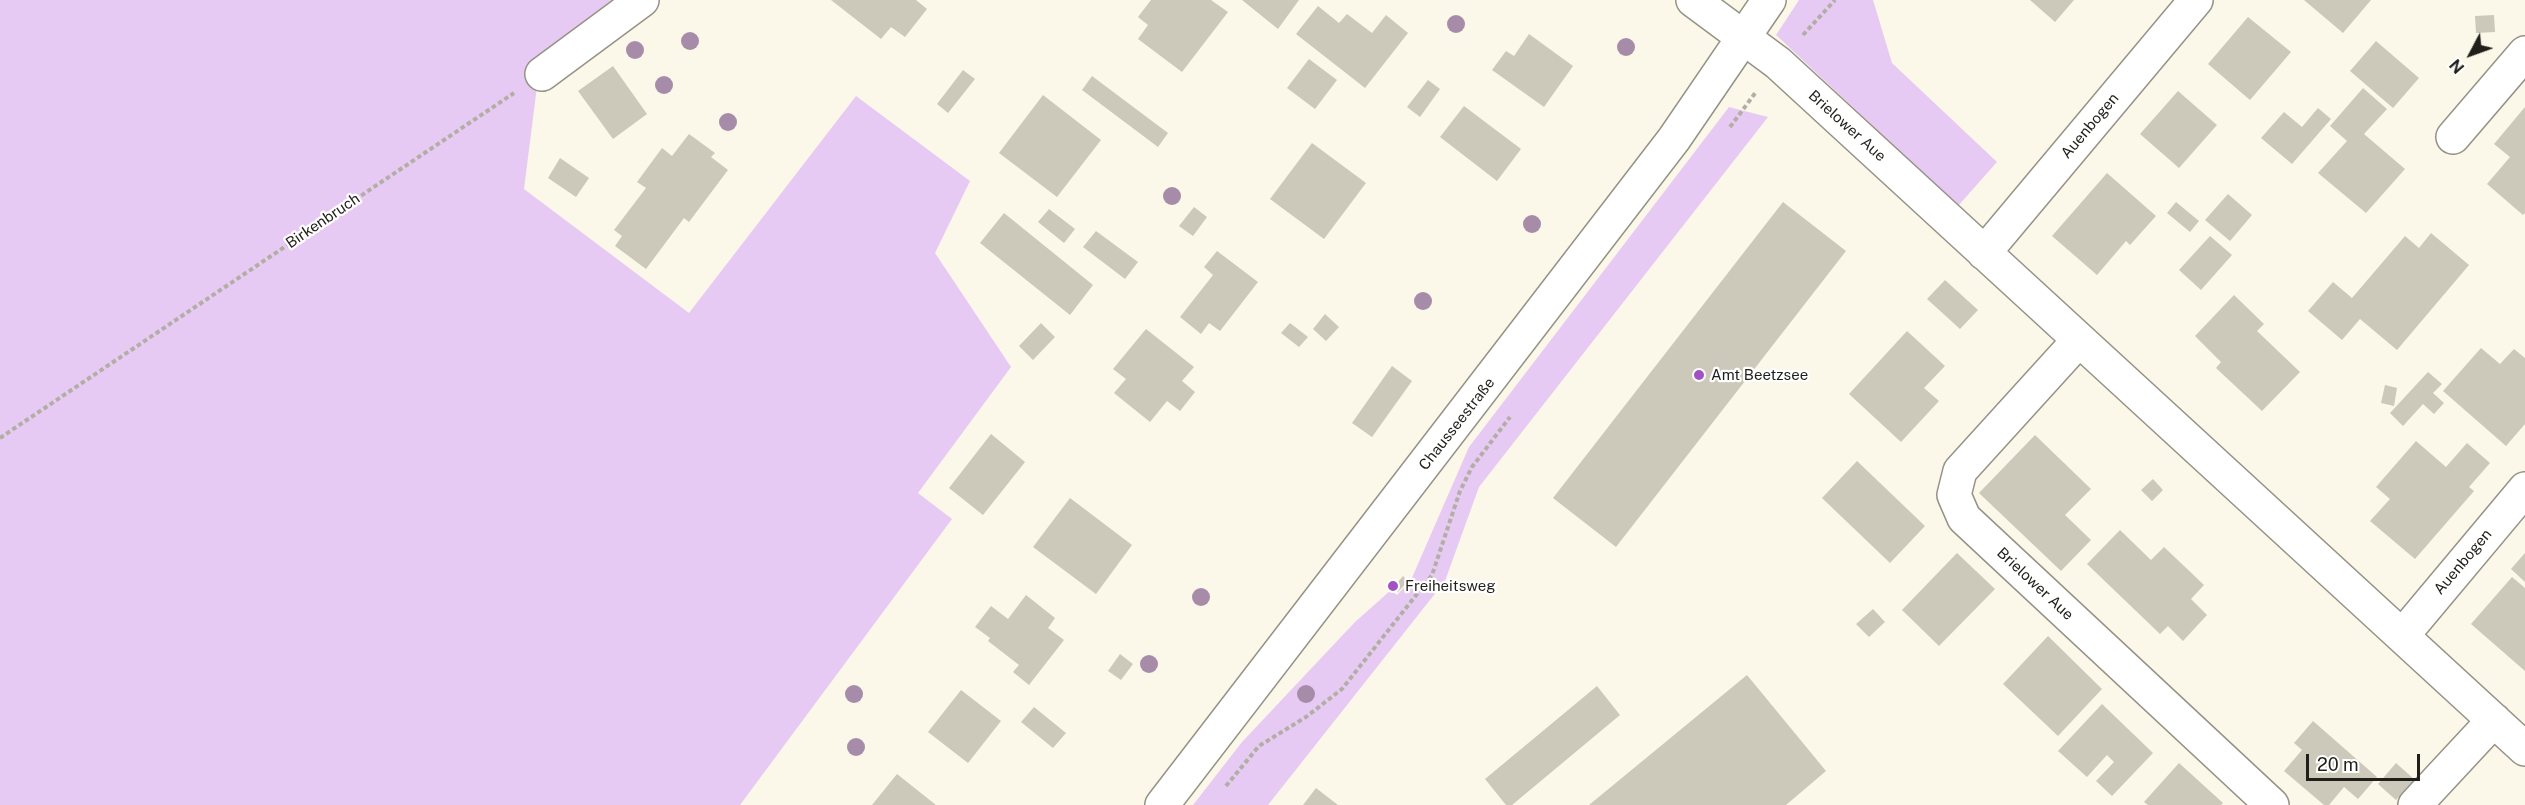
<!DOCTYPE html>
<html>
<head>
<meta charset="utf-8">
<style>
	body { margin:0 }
	#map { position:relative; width:2525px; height:805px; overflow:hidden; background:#fbf7e9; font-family:"Public Sans",sans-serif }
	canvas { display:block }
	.north { position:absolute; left:2441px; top:24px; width:60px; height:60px; -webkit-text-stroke:4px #fff; paint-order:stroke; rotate:229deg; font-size:16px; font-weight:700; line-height:24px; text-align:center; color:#211f1a }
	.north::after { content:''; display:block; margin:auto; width:21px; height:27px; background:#211f1a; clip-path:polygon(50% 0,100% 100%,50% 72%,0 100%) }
	.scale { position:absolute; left:2306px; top:754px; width:114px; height:27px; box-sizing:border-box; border:3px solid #211f1a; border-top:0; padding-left:8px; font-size:18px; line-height:21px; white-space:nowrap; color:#211f1a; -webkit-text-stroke:4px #fff; paint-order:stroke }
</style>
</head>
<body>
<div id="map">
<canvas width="2525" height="805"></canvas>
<div class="north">N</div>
<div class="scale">20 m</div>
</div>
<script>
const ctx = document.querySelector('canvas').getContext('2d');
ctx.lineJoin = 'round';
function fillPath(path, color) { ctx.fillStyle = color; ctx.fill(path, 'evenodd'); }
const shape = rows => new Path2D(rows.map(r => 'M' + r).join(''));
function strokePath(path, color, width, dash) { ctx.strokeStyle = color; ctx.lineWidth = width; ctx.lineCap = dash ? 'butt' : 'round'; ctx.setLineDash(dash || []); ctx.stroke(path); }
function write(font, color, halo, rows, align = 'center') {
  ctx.font = font + ' "Public Sans",sans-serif'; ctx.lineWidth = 4.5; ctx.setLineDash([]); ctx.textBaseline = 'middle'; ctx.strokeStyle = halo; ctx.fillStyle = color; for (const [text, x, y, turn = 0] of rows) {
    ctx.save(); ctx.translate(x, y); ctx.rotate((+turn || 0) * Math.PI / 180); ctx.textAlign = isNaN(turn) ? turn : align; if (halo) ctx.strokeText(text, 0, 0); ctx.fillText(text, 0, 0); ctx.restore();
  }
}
fillPath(shape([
	[0,0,626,0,540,63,524,189,689,313,856,96,970,181,935,253,1011,367,918,493,952,519,740,805,0,805],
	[1799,0,1873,0,1892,63,1997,162,1958,206,1776,35],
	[1729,107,1768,117,1479,487,1445,581,1268,805,1193,805,1242,742,1355,622,1391,590,1397,595,1411,580,1469,447]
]), '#e7caf4');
fillPath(shape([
	[831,0,916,0,927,9,905,37,891,27,881,39],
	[1151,0,1211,0,1228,12,1182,72,1138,39,1148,25,1138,17],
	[1242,0,1299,0,1278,29],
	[2030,0,2074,0,2055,22],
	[2304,0,2371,0,2343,33],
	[1318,6,1339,23,1347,14,1372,33,1386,15,1408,33,1365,88,1296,34],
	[2494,15,2495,32,2476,33,2475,16],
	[2248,17,2291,52,2250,100,2208,64],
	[1529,34,1573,66,1544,107,1492,70,1506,51,1514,56],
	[2376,41,2419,78,2393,108,2350,71],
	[1309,59,1337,80,1315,109,1287,88],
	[613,66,647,114,613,139,578,91],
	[963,70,975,79,948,113,937,104],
	[1092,76,1168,133,1158,147,1082,90],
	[1428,80,1440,89,1420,117,1407,107],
	[2363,88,2387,109,2364,134,2405,169,2366,213,2318,173,2347,141,2330,126],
	[2178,91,2217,125,2179,168,2140,134],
	[1043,95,1101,140,1057,197,999,153],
	[1464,106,1521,149,1497,181,1440,137],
	[2525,107,2525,213,2523,215,2487,184,2510,157,2494,144],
	[2318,108,2331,119,2292,164,2261,138,2284,112,2302,127],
	[689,134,715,153,711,157,728,170,689,222,684,218,646,269,615,246,622,236,614,230,646,188,637,182,662,148,672,156],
	[1312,143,1366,183,1324,239,1270,199],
	[560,158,589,178,576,197,548,178],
	[2107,173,2156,216,2130,245,2126,241,2097,275,2052,236],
	[2228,194,2252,215,2230,241,2205,220],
	[1783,202,1846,251,1616,547,1553,498],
	[2176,202,2199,221,2190,232,2167,213],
	[1194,207,1207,217,1193,236,1179,226],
	[1049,209,1075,229,1064,243,1038,222],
	[1004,213,1093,285,1070,315,980,243],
	[1096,231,1138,262,1125,279,1083,247],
	[2431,233,2469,265,2397,350,2360,319,2342,340,2308,311,2333,282,2352,298,2405,236,2419,248],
	[2210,236,2232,255,2201,290,2179,270],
	[1217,251,1258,282,1220,331,1209,323,1201,334,1180,317,1213,275,1204,267],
	[1945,280,1978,310,1960,329,1927,299],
	[2234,295,2264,324,2257,331,2300,372,2262,411,2216,368,2221,362,2195,336],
	[1325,314,1339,327,1326,341,1313,329],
	[1041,323,1055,337,1033,360,1019,346],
	[1290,323,1308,337,1299,347,1281,333],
	[1146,329,1194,367,1182,381,1195,392,1180,411,1167,401,1150,422,1114,393,1126,379,1113,369],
	[1907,331,1945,366,1924,388,1939,401,1901,442,1849,394],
	[2481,348,2500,364,2514,349,2525,358,2525,424,2506,446,2443,391],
	[1392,366,1412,381,1372,437,1352,423],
	[2428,372,2442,384,2433,393,2444,403,2434,414,2423,404,2403,426,2390,413],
	[2385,385,2397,388,2394,406,2381,403],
	[991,434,1025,462,983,515,949,488],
	[2035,435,2091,489,2065,515,2091,540,2061,571,1979,493],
	[2416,441,2446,467,2467,443,2490,463,2469,487,2474,491,2415,559,2370,521,2390,499,2376,487],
	[1857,461,1925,526,1890,563,1822,498],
	[2153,479,2163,490,2152,501,2141,490],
	[1070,498,1132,545,1096,594,1033,547],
	[2120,530,2151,560,2164,547,2204,585,2191,599,2207,615,2183,641,2168,626,2160,634,2087,564],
	[1957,553,1995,589,1939,646,1902,610],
	[2525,553,2525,582,2511,569],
	[1403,576,1408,581,1398,592,1393,588],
	[2512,577,2525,588,2525,671,2471,624],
	[1026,595,1055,618,1048,628,1064,640,1029,685,1013,672,1019,665,988,641,990,638,975,627,991,606,1008,619],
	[1873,609,1885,622,1869,637,1856,624],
	[2048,636,2102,689,2058,736,2003,684],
	[1120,654,1133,664,1121,680,1108,671],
	[1747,675,1826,771,1786,805,1589,805],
	[1597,686,1620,715,1512,805,1506,805,1485,779],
	[961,690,1001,721,968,763,928,732],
	[2102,704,2153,753,2112,796,2096,781,2114,762,2107,755,2087,777,2058,751],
	[1034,707,1066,733,1053,748,1021,722],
	[2313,721,2377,777,2358,799,2344,787,2329,805,2324,805,2284,771,2302,750,2294,743],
	[2179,763,2223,803,2221,805,2148,805,2144,802],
	[2396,763,2415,780,2396,800,2378,784],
	[897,774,936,805,872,805],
	[1316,788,1338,805,1303,805]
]), '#ccc8ba');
const minor = shape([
	[1693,0,1778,63,2525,749],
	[542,74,642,0],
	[2453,137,2525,53],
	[1984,253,2196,0],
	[2079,340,1960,471,1954,495,1964,518,2272,805],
	[2402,636,2525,489],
	[2415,805,2494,720]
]);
const major = shape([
	[1162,805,1674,139,1769,0]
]);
strokePath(minor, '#969285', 36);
strokePath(major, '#969285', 36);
strokePath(shape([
	[1803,35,1835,0],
	[1730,127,1756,92],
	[0,438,514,93],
	[1226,786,1259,746,1306,717,1342,689,1432,575,1460,491,1472,467,1510,417]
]), '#b2aea3', 4, [4.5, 3]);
strokePath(minor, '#fff', 33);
strokePath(major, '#fff', 33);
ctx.fillStyle = '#a78ca9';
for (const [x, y] of [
	[1456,24],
	[690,41],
	[1626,47],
	[635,50],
	[664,85],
	[728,122],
	[1172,196],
	[1532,224],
	[1423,301],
	[1201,597],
	[1149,664],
	[854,694],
	[1306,694],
	[856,747]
]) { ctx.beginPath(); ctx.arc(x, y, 9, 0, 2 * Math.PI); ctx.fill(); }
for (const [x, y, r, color] of [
	[1699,375,6,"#a352c3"],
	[1393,586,6,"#a352c3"]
]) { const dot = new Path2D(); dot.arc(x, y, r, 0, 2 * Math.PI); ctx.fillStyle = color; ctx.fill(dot); strokePath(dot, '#fff', 2); }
write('15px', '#211f1a', '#fff', [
	["Brielower Aue",1847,126,42],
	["Auenbogen",2090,126,-50],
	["Birkenbruch",323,221,-34],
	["Chausseestraße",1457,424,-52],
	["Auenbogen",2463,562,-50],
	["Brielower Aue",2035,584,43]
]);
write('15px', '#211f1a', '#fff', [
	["Amt Beetzsee",1711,375],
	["Freiheitsweg",1405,586]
], 'left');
</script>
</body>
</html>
